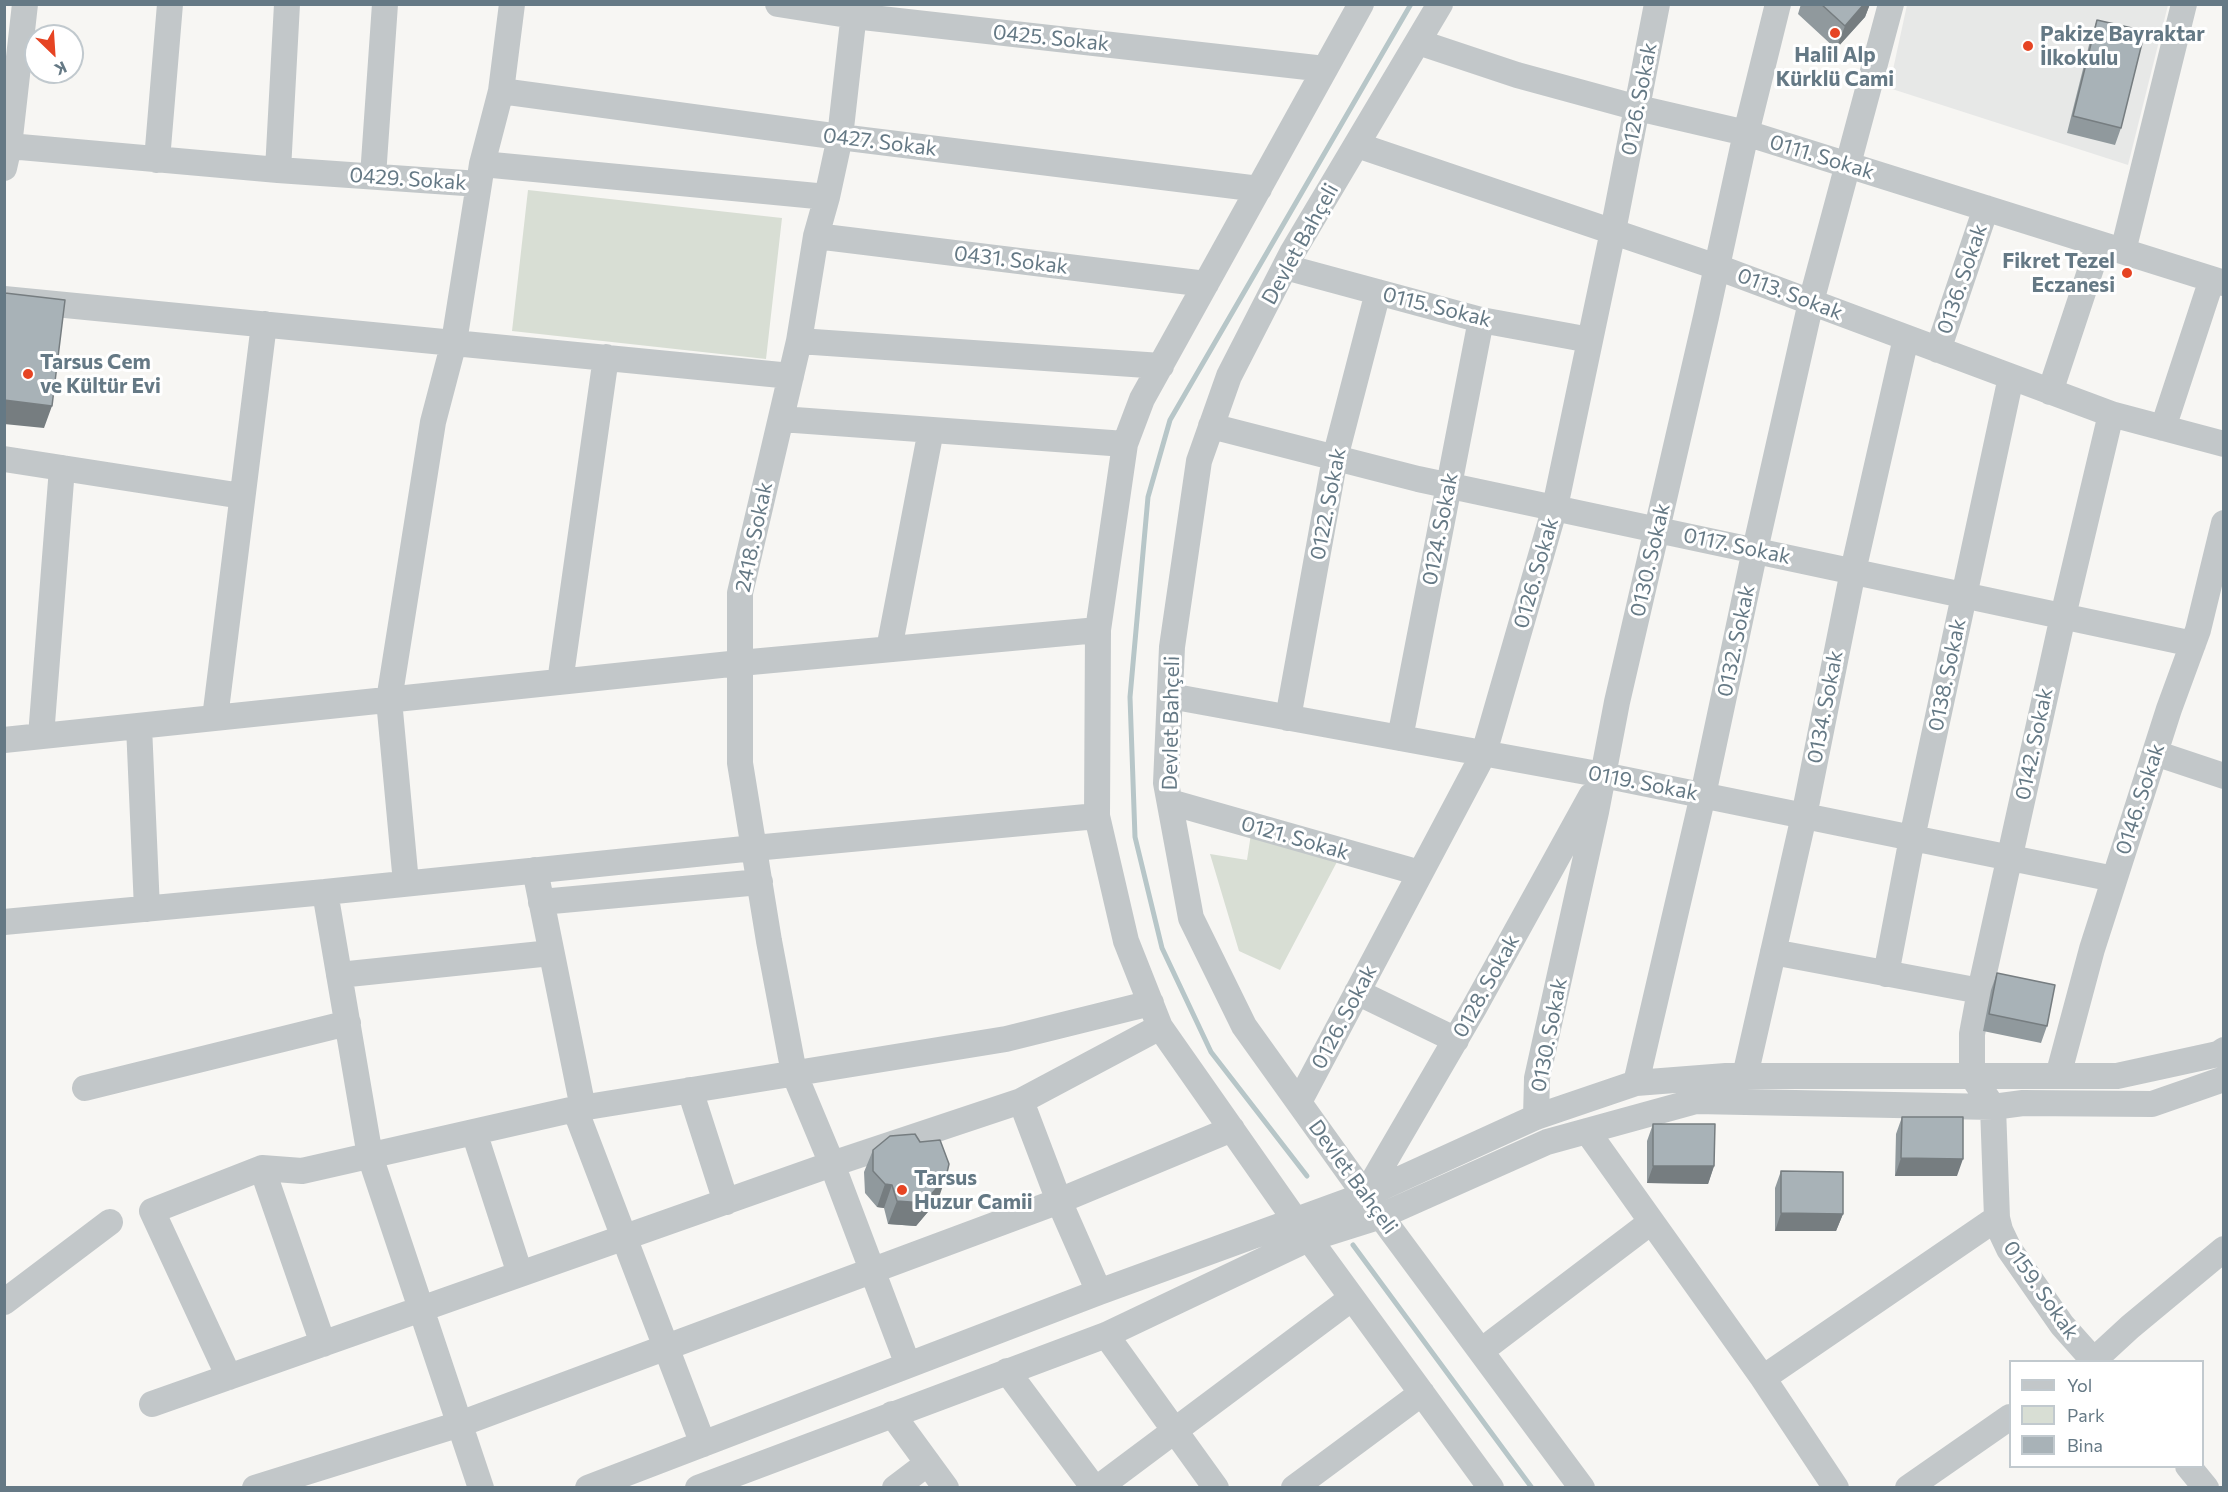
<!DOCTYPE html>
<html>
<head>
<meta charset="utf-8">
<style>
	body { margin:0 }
	#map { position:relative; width:2228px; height:1492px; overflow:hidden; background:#f7f6f3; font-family:Commissioner,sans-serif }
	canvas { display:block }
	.frame { position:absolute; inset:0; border:6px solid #657985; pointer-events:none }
	.legend { position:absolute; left:2009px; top:1360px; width:195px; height:108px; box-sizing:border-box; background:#fff; border:2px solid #c1c9ce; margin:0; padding:8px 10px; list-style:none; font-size:18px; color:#657985 }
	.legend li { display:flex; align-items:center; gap:12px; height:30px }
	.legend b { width:30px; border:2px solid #c1c9ce }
	.north { position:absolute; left:24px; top:24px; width:60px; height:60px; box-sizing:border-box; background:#fff; border:2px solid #c1c9ce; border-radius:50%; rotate:155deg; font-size:16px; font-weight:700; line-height:24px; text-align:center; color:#657985 }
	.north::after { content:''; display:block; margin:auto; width:21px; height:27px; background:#e64423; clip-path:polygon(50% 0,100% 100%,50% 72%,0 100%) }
</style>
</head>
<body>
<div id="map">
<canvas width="2228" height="1492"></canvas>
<div class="frame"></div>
<ul class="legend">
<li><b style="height:8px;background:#c2c7c9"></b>Yol</li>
<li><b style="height:16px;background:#d8ded4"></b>Park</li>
<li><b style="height:16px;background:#a8b2b7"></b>Bina</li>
</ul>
<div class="north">K</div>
</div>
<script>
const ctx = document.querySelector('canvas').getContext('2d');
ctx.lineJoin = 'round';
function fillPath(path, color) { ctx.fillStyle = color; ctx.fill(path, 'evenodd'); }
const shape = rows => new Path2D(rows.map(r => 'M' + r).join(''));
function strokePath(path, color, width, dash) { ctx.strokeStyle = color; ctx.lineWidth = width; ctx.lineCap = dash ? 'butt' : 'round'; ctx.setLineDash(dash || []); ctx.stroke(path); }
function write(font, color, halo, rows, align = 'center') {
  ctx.font = font + ' Commissioner,sans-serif'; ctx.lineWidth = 6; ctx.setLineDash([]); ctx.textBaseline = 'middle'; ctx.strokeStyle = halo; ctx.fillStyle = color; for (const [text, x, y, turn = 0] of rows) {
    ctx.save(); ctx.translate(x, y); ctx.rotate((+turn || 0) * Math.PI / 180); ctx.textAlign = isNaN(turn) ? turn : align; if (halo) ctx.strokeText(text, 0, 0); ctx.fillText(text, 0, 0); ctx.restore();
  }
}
fillPath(shape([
	[1907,5,2168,5,2128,165,1889,88]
]), '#e7e8e7');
fillPath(shape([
	[528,190,782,218,766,359,512,331],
	[1251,834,1339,858,1280,970,1239,951,1210,854,1247,860]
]), '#d8ded4');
strokePath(shape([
	[1307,1176,1211,1052,1162,948,1135,837,1130,697,1148,497,1170,420,1411,4],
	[1353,1245,1532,1488]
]), '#b7c6c8', 5);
strokePath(shape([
	[778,4,854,16,1325,69],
	[855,4,840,137,827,197,816,236,799,341,740,593,740,763,769,941,794,1073,832,1164,908,1365],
	[1361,4,1142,399,1125,444,1098,630,1097,816,1126,941,1160,1027,1296,1221,1491,1488],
	[1440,4,1292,253,1229,376,1199,461,1172,647,1166,783,1191,918,1244,1026,1365,1195,1582,1488],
	[1418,42,1517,75,1638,108,1746,133,2224,283],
	[501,91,840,137,1259,189],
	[1357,145,1717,267,2111,414,2224,444],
	[9,146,278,170,479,184,482,164,827,197],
	[157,160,170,4],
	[482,164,501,91,512,4],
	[4,168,9,146,25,4],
	[278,170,287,4],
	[373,176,385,4],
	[816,236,1206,284],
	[2123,251,2184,4],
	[1285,267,1481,320,1590,340],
	[4,299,791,376],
	[799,341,1161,366],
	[1938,350,1986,208],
	[2050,392,2099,244],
	[781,419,1125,444],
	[1211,426,1418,479,2193,644],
	[2163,428,2212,279],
	[4,459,242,496],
	[889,649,931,430],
	[560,682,606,357],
	[1170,696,1603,775,2114,879],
	[215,718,264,324],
	[1288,718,1335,458,1378,292],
	[139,726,147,909],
	[41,736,62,468],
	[1400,738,1481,320],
	[4,740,740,663,1098,630],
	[2155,753,2224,776],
	[1170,802,1420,873],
	[535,870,583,1108],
	[406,883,389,700,433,422,454,342,479,184],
	[541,902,760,882],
	[4,922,325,892],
	[1773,952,1980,991],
	[1886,974,1912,838,2011,377],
	[339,975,551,953],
	[1357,992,1456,1040],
	[1745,1076,1804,816,1853,571,1906,338],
	[2058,1076,2092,949,2169,709,2198,630,2224,523],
	[1636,1083,1703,795,1755,550,1811,302,1891,4],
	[85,1088,348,1023],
	[690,1090,726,1202],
	[1021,1101,1059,1201,1099,1292],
	[1299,1102,1484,753,1555,507,1613,231,1657,4],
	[575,1109,703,1444],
	[1536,1117,1537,1078,1596,812,1617,702,1706,317,1746,133,1778,4],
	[1587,1131,1763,1378,1836,1488],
	[474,1132,520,1274],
	[262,1168,323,1344],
	[1365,1195,1474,1008,1591,796],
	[4,1302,110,1222],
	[1106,1335,1216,1488],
	[1481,1351,1651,1222],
	[2092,1362,2130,1327,2224,1249],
	[2095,1362,2062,1325,2009,1249,2000,1230,1997,1218,1993,1107,1972,1076,1972,1034,1980,991,2063,616,2111,414],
	[1007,1371,1094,1488],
	[229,1377,152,1211,262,1168,302,1171,575,1109,1006,1039,1151,1003],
	[1763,1378,1997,1218],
	[152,1404,832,1164,1021,1101,1160,1027],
	[892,1414,946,1488],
	[2188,1466,2206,1488],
	[255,1488,460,1424,1059,1201,1232,1129],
	[481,1488,370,1156,325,892,754,848,1097,816],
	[588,1488,1099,1292,1365,1195,1536,1117,1636,1083,1726,1076,2117,1076,2218,1054,2224,1050],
	[698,1488,1106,1335,1308,1239,1381,1216,1547,1142,1696,1101,1993,1107,2023,1103,2152,1104,2224,1079],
	[895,1488,928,1463],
	[1098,1488,1352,1298],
	[1294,1488,1422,1393],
	[1908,1488,2010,1417]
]), '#c2c7c9', 26);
fillPath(shape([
	[1801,4,1870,4,1865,17,1836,49,1798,14],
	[2097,20,2121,128,2115,145,2067,133,2091,37],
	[1997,973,2047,1026,2041,1043,1983,1031,1991,990],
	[1902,1117,1957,1176,1895,1176,1896,1134],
	[1653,1124,1714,1166,1708,1184,1647,1183,1647,1141],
	[873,1150,938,1200,916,1226,888,1224,884,1208,877,1207,865,1193,864,1172],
	[1781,1171,1843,1214,1836,1231,1775,1231,1775,1188]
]), '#90999d');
fillPath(shape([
	[1864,4,1870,4,1865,17,1836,49,1845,26],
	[4,400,52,406,44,428,4,424],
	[1901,1158,1963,1159,1957,1176,1895,1176],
	[1653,1166,1714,1166,1708,1184,1647,1183],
	[946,1177,938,1200,916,1226,888,1224,897,1201],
	[885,1184,892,1185,884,1208,877,1207],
	[1781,1213,1843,1214,1836,1231,1775,1231]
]), '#767d80');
const building = shape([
	[1821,4,1864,4,1845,26,1821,4],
	[2097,20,2145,31,2121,128,2073,116,2097,20],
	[5,293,65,300,52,406,4,400,4,300,5,293],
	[1997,973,2055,985,2047,1026,1989,1014,1997,973],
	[1902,1117,1963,1117,1963,1159,1901,1158,1902,1117],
	[1653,1124,1715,1124,1714,1166,1653,1166,1653,1124],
	[915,1134,920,1142,940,1140,949,1164,946,1177,924,1203,897,1201,892,1185,885,1184,873,1171,873,1150,890,1136,915,1134],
	[1781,1171,1843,1172,1843,1214,1781,1213,1781,1171]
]);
fillPath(building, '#a8b2b7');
strokePath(building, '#767d80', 1.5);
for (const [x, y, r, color] of [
	[1835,33,6,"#e64423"],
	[2028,46,6,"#e64423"],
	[2127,273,6,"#e64423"],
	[28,374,6,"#e64423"],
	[902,1190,6,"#e64423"]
]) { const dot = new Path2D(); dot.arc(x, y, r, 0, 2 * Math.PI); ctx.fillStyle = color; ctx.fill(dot); strokePath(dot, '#fff', 2); }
write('bold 21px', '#657985', '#fff', [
	["Pakize Bayraktar",2040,34],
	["İlkokulu",2040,58],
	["Halil Alp",1835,55,"center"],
	["Kürklü Cami",1835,79,"center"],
	["Fikret Tezel",2115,261,"right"],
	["Eczanesi",2115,285,"right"],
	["Tarsus Cem",40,362],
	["ve Kültür Evi",40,386],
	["Tarsus",914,1178],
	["Huzur Camii",914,1202]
], 'left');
write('21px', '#657985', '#fff', [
	["0425. Sokak",1051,38,6],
	["0126. Sokak",1639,99,-79],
	["0427. Sokak",880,142,7],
	["0111. Sokak",1822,157,17],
	["0429. Sokak",408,179,4],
	["Devlet Bahçeli",1300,244,-61],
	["0431. Sokak",1011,260,7],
	["0136. Sokak",1962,279,-71],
	["0113. Sokak",1790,294,21],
	["0115. Sokak",1437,307,14],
	["0122. Sokak",1328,504,-79],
	["0124. Sokak",1440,529,-79],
	["2418. Sokak",754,537,-78],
	["0117. Sokak",1737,546,12],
	["0130. Sokak",1650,560,-77],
	["0126. Sokak",1536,573,-74],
	["0132. Sokak",1736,641,-78],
	["0138. Sokak",1947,675,-78],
	["0134. Sokak",1825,707,-79],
	["Devlet Bahçeli",1171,723,-89],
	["0142. Sokak",2034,744,-78],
	["0119. Sokak",1643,783,11],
	["0146. Sokak",2140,799,-72],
	["0121. Sokak",1295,838,16],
	["0128. Sokak",1486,986,-61],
	["0126. Sokak",1344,1017,-62],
	["0130. Sokak",1549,1035,-79],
	["Devlet Bahçeli",1353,1177,54],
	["0159. Sokak",2041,1290,55]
]);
</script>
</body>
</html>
